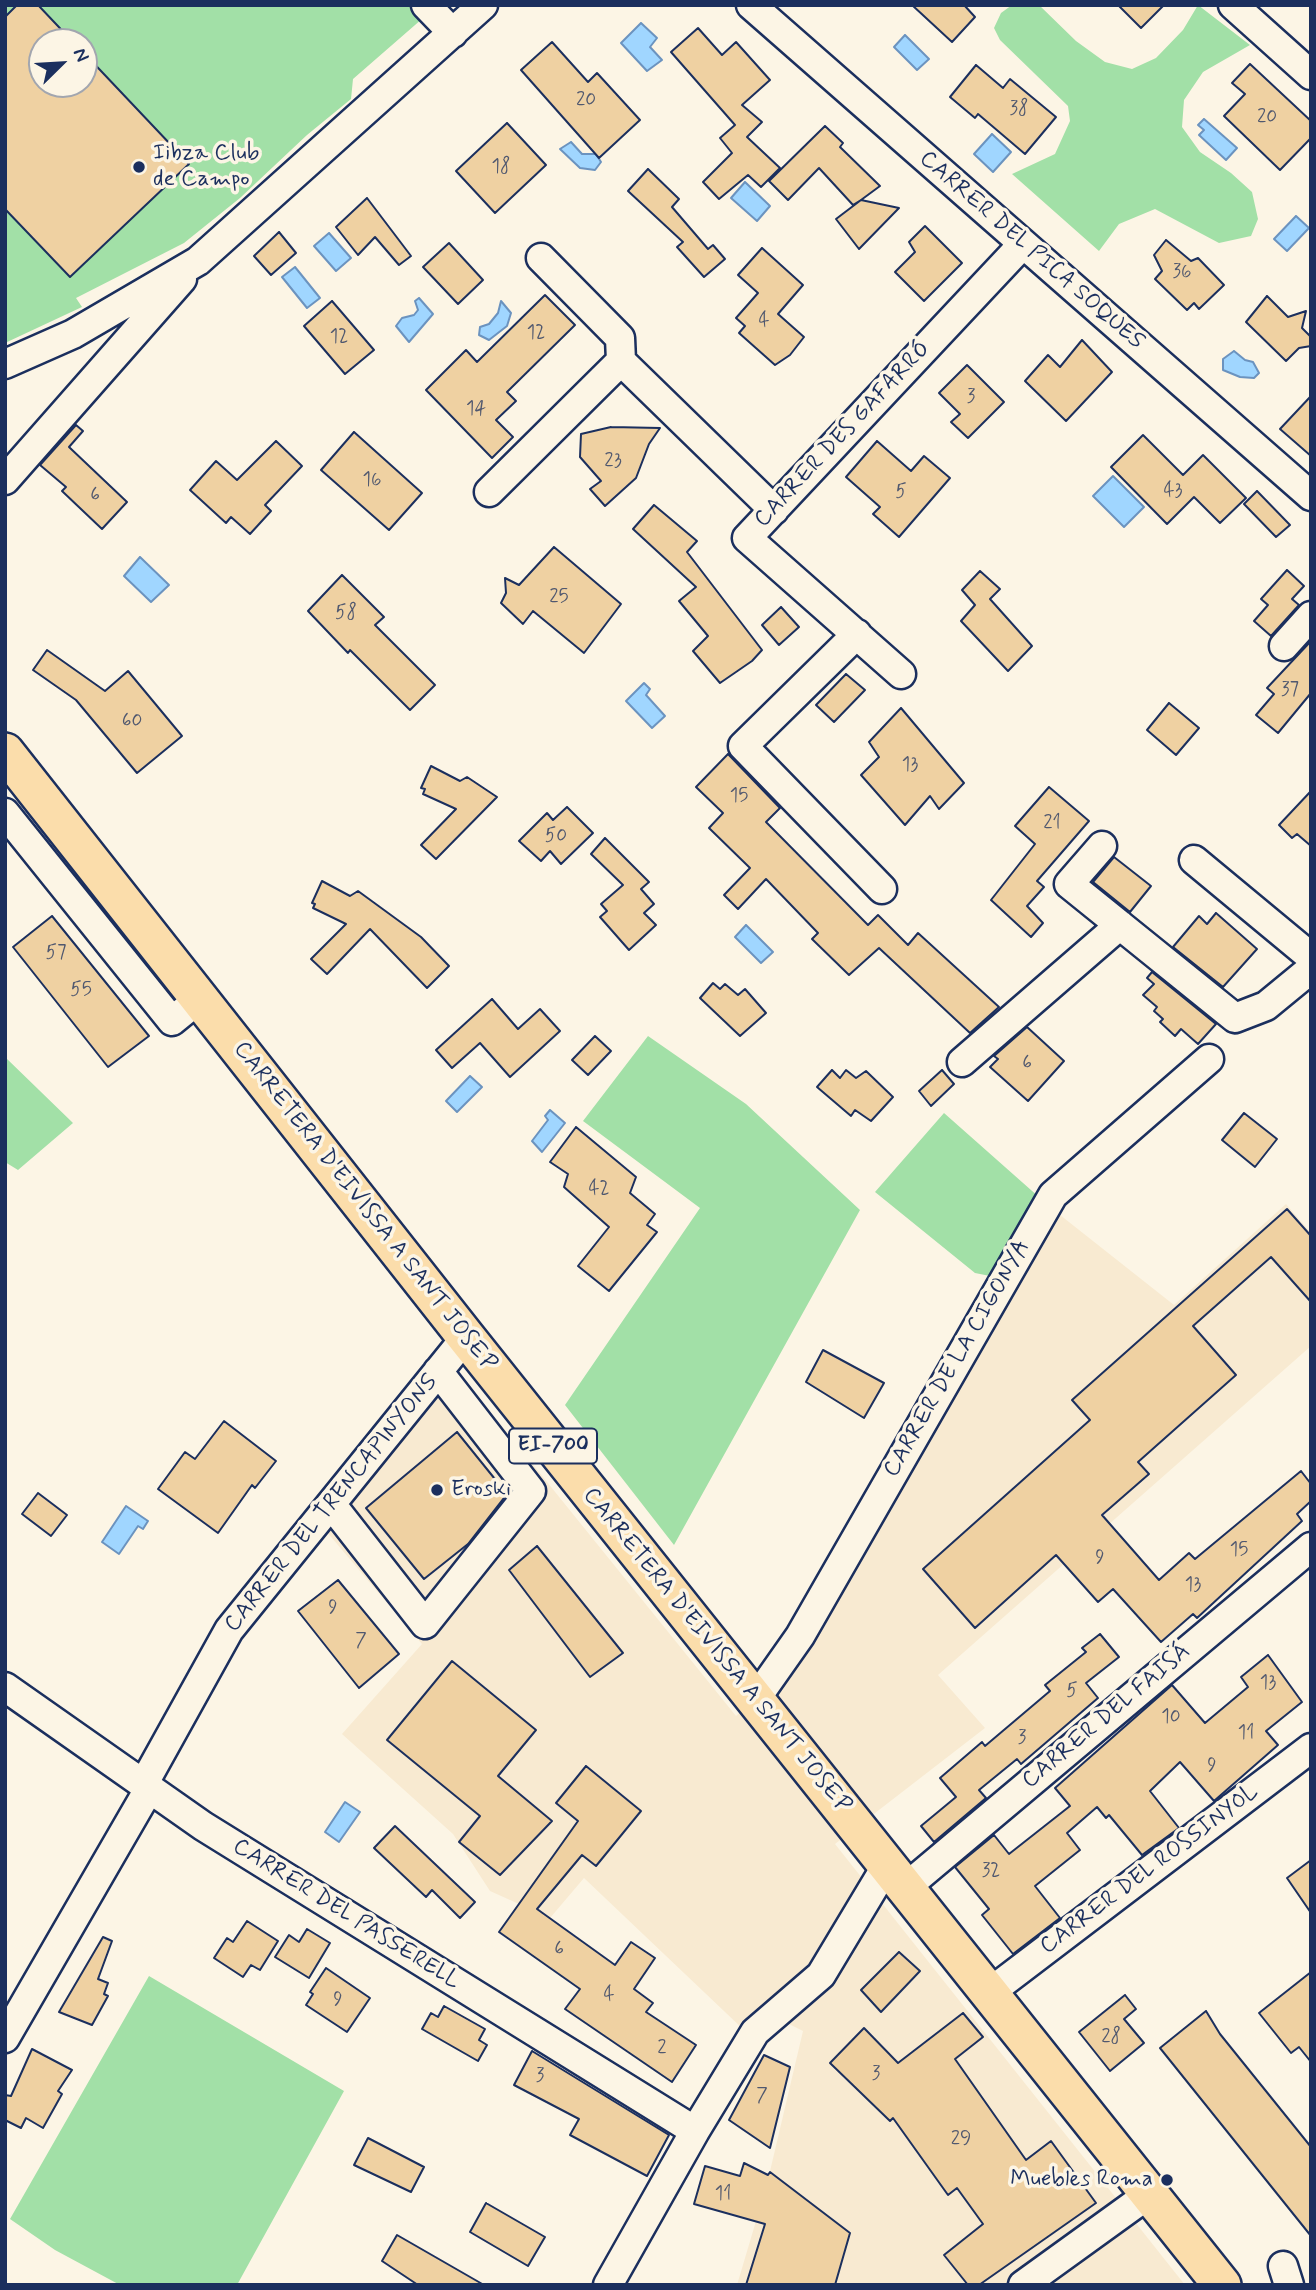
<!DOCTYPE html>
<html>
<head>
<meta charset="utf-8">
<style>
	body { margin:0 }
	#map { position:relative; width:1316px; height:2290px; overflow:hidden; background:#fcf5e5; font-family:Mynerve,sans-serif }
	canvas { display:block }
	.frame { position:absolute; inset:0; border:7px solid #1b2f5e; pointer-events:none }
	.north { position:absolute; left:28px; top:28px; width:70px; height:70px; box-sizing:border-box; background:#fcf5e5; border:2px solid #a2a6af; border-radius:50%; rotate:66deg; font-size:19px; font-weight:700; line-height:28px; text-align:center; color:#1b2f5e }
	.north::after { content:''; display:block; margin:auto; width:24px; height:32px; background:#1b2f5e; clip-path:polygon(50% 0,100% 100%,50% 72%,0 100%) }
</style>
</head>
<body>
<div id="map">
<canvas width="1316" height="2290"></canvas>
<div class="frame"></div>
<div class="north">N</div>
</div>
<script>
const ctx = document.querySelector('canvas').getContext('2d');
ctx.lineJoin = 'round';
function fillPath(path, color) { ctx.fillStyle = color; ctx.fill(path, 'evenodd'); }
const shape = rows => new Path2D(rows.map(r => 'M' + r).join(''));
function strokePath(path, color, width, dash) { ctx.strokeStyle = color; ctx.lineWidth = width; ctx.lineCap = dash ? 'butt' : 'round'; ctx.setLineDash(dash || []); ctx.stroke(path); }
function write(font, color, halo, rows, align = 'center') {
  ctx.font = font + ' Mynerve,sans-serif'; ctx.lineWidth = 7; ctx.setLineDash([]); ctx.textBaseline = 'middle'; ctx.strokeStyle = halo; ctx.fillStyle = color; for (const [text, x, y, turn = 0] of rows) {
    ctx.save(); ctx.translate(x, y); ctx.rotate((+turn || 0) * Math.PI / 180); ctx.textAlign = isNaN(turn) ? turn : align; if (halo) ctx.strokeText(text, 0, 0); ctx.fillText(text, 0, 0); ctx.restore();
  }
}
fillPath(shape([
	[1286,1204,1311,1233,1311,1346,938,1675,985,1728,835,1844,1185,2285,737,2285,767,2184,803,2031,787,2023,745,2031,584,1878,550,1918,490,1891,453,1834,342,1734,422,1644,326,1531,455,1368,736,1716,790,1666,1055,1211,1174,1305]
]), '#f8ead1');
fillPath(shape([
	[5,5,438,5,353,79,351,99,307,135,240,198,184,243,76,298,82,307,5,343],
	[42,42,84,42,84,84,42,84],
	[1012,5,1039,5,1076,41,1105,62,1132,69,1156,58,1183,30,1198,5,1250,45,1203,72,1184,100,1182,127,1200,152,1231,173,1252,192,1258,219,1251,236,1219,243,1155,209,1119,224,1099,251,1012,174,1055,154,1070,121,1068,106,1000,40,994,28,1001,13],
	[648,1036,746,1104,860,1210,674,1545,565,1405,700,1208,583,1121],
	[5,1057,73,1123,18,1170,5,1162],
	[944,1113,1040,1198,995,1277,975,1273,875,1192],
	[149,1976,344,2091,237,2285,120,2285,55,2250,10,2219]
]), '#a2e0a7');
const water = shape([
	[641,23,657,38,650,47,662,60,647,71,621,43,641,23],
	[905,35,929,59,917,70,894,47,905,35],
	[1204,119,1237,148,1226,160,1199,135,1204,130,1198,125,1204,119],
	[992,134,1011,152,993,172,974,154,992,134],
	[571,142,582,154,596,154,601,162,595,170,580,168,560,149,571,142],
	[745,182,770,206,757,221,731,198,745,182],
	[1296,216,1309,228,1287,251,1274,239,1296,216],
	[329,233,351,258,336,271,314,246,329,233],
	[295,267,320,298,307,308,282,277,295,267],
	[419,298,433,314,409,342,396,326,402,318,414,315,418,310,415,301,419,298],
	[501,301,511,313,507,326,489,340,479,335,480,327,489,324,498,313,501,301],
	[1234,351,1245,360,1253,362,1259,373,1254,378,1240,377,1223,370,1223,359,1234,351],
	[1113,476,1144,507,1124,527,1093,496,1113,476],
	[140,557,169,585,151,602,124,576,140,557],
	[644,683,650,689,646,695,665,716,652,728,626,701,644,683],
	[746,925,773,952,761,963,735,937,746,925],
	[470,1076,482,1087,457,1112,446,1101,470,1076],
	[550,1110,565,1123,542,1152,532,1141,548,1120,545,1116,550,1110],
	[126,1506,148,1521,143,1529,138,1526,119,1554,102,1542,126,1506],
	[345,1802,360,1812,339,1842,325,1832,345,1802]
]);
fillPath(water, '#a0d6ff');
strokePath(water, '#6b93bf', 2);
const building = shape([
	[17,5,38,5,73,42,42,42,42,84,84,84,84,53,189,164,70,277,5,209,5,17,17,5],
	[912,5,964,5,975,17,952,42,912,5],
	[1118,5,1164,5,1141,28,1118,5],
	[698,28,722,55,736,42,770,80,742,105,762,122,747,137,780,168,761,187,748,175,719,199,703,182,732,153,720,138,735,125,671,52,698,28],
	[552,42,588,82,597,73,640,120,599,158,521,70,552,42],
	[1250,64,1311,121,1311,138,1280,170,1224,116,1245,94,1232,83,1250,64],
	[976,65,1003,88,1010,79,1056,117,1025,154,978,114,975,118,950,97,976,65],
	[507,123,546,165,495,213,456,171,507,123],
	[825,126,843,143,840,147,880,186,861,200,899,208,859,249,836,219,861,200,853,205,819,168,788,200,769,181,825,126],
	[648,169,679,199,672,207,708,249,713,245,725,259,704,277,677,247,683,242,628,191,648,169],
	[367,198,411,256,399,265,375,237,358,255,336,227,367,198],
	[925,226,962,263,924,301,895,272,915,252,909,242,925,226],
	[279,232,296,253,271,275,254,256,279,232],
	[1166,240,1191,261,1198,258,1224,285,1199,309,1194,303,1187,310,1155,279,1162,271,1154,255,1166,240],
	[449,243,483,280,458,304,423,267,449,243],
	[762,248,803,285,778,314,804,337,790,355,775,365,739,333,745,326,736,318,758,293,738,275,762,248],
	[545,295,575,325,507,392,516,401,496,420,513,437,492,458,426,390,466,350,477,362,545,295],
	[1267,296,1288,317,1306,311,1302,328,1311,337,1311,346,1299,348,1286,361,1246,322,1267,296],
	[332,301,374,350,345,374,304,326,332,301],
	[1082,340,1112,372,1066,421,1025,381,1048,355,1060,367,1082,340],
	[967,365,1004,402,968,438,951,422,960,414,939,393,967,365],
	[1311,396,1311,456,1280,429,1311,396],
	[76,425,83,431,69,447,127,502,102,529,62,491,66,487,40,465,76,425],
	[611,427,660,428,649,444,636,478,605,506,590,489,601,481,580,457,581,434,611,427],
	[354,432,422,493,389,530,321,470,354,432],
	[1143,435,1183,475,1203,455,1246,498,1220,523,1194,497,1167,524,1111,467,1143,435],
	[276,441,302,466,265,505,271,511,250,534,231,517,226,523,190,490,216,461,237,480,276,441],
	[877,441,911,471,924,456,950,478,899,537,873,514,880,507,846,477,877,441],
	[1257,491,1290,525,1276,537,1244,504,1257,491],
	[654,505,697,541,687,552,762,650,752,661,720,683,693,651,708,636,679,601,696,587,633,529,654,505],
	[554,547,621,604,584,653,533,611,523,624,501,603,506,593,505,578,519,585,554,547],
	[1287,570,1304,586,1292,599,1299,605,1271,636,1254,621,1268,605,1261,599,1287,570],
	[980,571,1000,589,990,599,1032,646,1008,671,961,621,975,605,962,590,980,571],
	[342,575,384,617,375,625,435,685,410,710,350,650,348,653,308,611,342,575],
	[781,607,799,627,779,645,762,625,781,607],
	[1311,641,1311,693,1278,733,1256,715,1274,694,1267,688,1311,641],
	[47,650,105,691,128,671,182,736,137,773,76,700,33,670,47,650],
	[846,674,865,690,834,722,816,705,846,674],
	[1169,703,1199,728,1176,755,1147,730,1169,703],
	[901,708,964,783,939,809,930,796,905,825,861,775,879,757,869,742,901,708],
	[728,754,780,808,766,822,868,925,878,915,908,945,918,933,999,1007,970,1033,879,948,849,975,812,939,818,933,766,879,738,909,724,895,750,868,709,828,723,813,696,787,728,754],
	[431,766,460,781,467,777,497,797,436,859,421,845,456,809,423,794,425,789,421,788,431,766],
	[1049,787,1089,821,1037,881,1044,887,1027,906,1043,923,1031,937,991,900,1035,844,1015,826,1049,787],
	[1311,791,1311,846,1297,834,1292,838,1279,825,1311,791],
	[567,807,593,833,561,864,550,851,541,861,519,841,547,813,553,820,567,807],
	[605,838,649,882,641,889,654,904,644,913,656,925,629,950,600,917,607,911,601,904,623,885,591,854,605,838],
	[1114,857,1151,886,1130,912,1093,882,1114,857],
	[322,881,350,896,358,891,421,937,449,966,427,988,370,929,327,974,311,959,346,924,313,908,315,904,312,903,322,881],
	[1216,913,1257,949,1223,987,1173,947,1199,916,1207,924,1216,913],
	[52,916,149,1036,108,1067,13,947,52,916],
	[1152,972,1216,1024,1198,1044,1181,1029,1175,1036,1160,1022,1163,1019,1154,1011,1157,1007,1143,995,1154,984,1147,978,1152,972],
	[713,983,720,989,725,984,738,995,745,989,766,1013,740,1036,700,998,713,983],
	[492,999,518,1029,540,1009,560,1031,510,1077,480,1043,452,1068,436,1050,492,999],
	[1027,1027,1064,1061,1028,1101,990,1067,998,1059,994,1056,1027,1027],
	[595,1036,611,1051,588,1075,572,1060,595,1036],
	[832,1070,840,1078,846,1070,856,1078,866,1071,893,1097,871,1121,855,1110,851,1116,817,1087,832,1070],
	[942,1070,954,1084,931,1106,919,1091,942,1070],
	[1244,1113,1277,1139,1255,1167,1222,1140,1244,1113],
	[576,1127,636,1177,630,1193,655,1214,647,1225,657,1232,609,1291,578,1266,609,1227,564,1187,568,1174,550,1162,576,1127],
	[1287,1209,1311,1236,1311,1302,1271,1257,1193,1326,1236,1375,1138,1462,1149,1474,1102,1515,1159,1580,1189,1553,1195,1559,1301,1471,1311,1484,1311,1501,1297,1514,1302,1521,1197,1618,1193,1614,1161,1642,1113,1589,1098,1602,1056,1555,975,1628,923,1569,1090,1420,1072,1400,1287,1209],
	[823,1350,884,1383,864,1418,806,1382,823,1350],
	[224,1421,276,1461,255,1488,252,1485,218,1533,158,1489,185,1452,195,1459,224,1421],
	[457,1432,507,1494,468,1544,424,1579,366,1508,457,1432],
	[38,1493,67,1515,51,1536,22,1514,38,1493],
	[537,1546,623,1653,590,1677,509,1570,537,1546],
	[338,1580,399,1654,359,1688,298,1611,338,1580],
	[1100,1634,1119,1657,1086,1683,1098,1698,1021,1764,1017,1759,979,1790,986,1798,934,1842,921,1826,956,1797,940,1778,982,1742,985,1746,1050,1691,1045,1685,1086,1652,1082,1648,1100,1634],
	[1268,1655,1302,1702,1266,1731,1278,1745,1214,1801,1180,1762,1150,1791,1179,1828,1142,1855,1109,1815,1106,1818,1097,1807,1067,1833,1080,1850,1035,1886,1060,1918,1013,1954,982,1915,989,1909,955,1867,994,1835,1009,1854,1070,1806,1055,1788,1172,1685,1205,1723,1248,1687,1241,1677,1268,1655],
	[452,1661,536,1730,498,1776,552,1821,500,1875,459,1842,480,1816,387,1740,452,1661],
	[586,1766,641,1811,596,1866,582,1855,537,1909,615,1965,631,1942,655,1958,634,1989,653,2003,646,2012,696,2045,672,2082,565,2009,580,1989,499,1932,578,1821,556,1803,586,1766],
	[395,1826,475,1902,460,1918,432,1890,426,1897,374,1848,395,1826],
	[1311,1860,1311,1913,1287,1878,1311,1860],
	[247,1921,278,1941,260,1970,251,1965,243,1977,214,1958,227,1938,233,1942,247,1921],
	[307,1929,330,1943,309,1978,275,1957,289,1935,299,1942,307,1929],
	[103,1937,112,1941,98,1979,108,1983,104,1994,108,1996,92,2025,59,2012,103,1937],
	[899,1952,920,1971,881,2012,861,1990,899,1952],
	[326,1968,370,1998,347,2032,306,2005,313,1994,310,1992,326,1968],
	[1311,1972,1311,2062,1299,2047,1291,2053,1259,2013,1311,1972],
	[1125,1995,1136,2009,1124,2019,1144,2043,1110,2071,1079,2032,1125,1995],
	[444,2006,485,2029,479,2040,487,2045,478,2061,422,2029,431,2013,438,2017,444,2006],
	[1206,2011,1220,2034,1311,2147,1311,2236,1160,2048,1206,2011],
	[963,2013,983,2037,955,2059,1026,2160,1051,2141,1096,2203,979,2285,968,2285,944,2255,983,2224,957,2188,948,2195,893,2118,890,2121,830,2063,864,2028,898,2063,963,2013],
	[32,2049,72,2070,58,2091,62,2094,43,2128,26,2118,21,2128,5,2120,5,2095,11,2096,32,2049],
	[532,2051,669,2135,647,2176,570,2135,579,2119,514,2085,532,2051],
	[764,2055,790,2067,770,2148,729,2120,764,2055],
	[368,2138,424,2167,411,2192,354,2165,368,2138],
	[744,2163,768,2175,770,2172,850,2233,835,2285,746,2285,765,2224,694,2204,705,2166,740,2176,744,2163],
	[486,2203,545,2237,528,2266,470,2232,486,2203],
	[397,2235,484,2285,418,2285,382,2261,397,2235]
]);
fillPath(building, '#efd1a2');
strokePath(building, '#1b2f5e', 2);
const minor = shape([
	[426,5,453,33],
	[751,5,1311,496],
	[1233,5,1311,75],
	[541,258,620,338,621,361],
	[5,364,73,334,198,261,483,5],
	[5,480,182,279],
	[489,492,621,361,774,510],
	[857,634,743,746,882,889],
	[1284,646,1311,616],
	[901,674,747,538,1023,244],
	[5,813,172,1021,199,999],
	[1102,846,1069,884,1235,1018,1266,1006,1311,969],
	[1194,860,1311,957],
	[962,1062,1120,925],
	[331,1504,425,1624,531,1491,438,1371],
	[5,1687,203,1826,695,2131],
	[755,1700,800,1636,1053,1195,1209,1059],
	[143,1785,229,1630,466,1337],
	[905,1888,1311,1547],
	[989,1993,1311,1748],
	[5,2038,149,1789],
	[1283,2266,1289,2285],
	[608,2285,695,2131,755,2032,821,1975,887,1865],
	[1023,2285,1149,2194]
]);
const major = shape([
	[5,752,466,1337,1222,2285]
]);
strokePath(minor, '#1b2f5e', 33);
strokePath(major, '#1b2f5e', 42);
strokePath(minor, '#fcf5e5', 28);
strokePath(major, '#fbddab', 37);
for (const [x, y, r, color] of [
	[139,167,7,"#1b2f5e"],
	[437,1490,7,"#1b2f5e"],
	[1167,2180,7,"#1b2f5e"]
]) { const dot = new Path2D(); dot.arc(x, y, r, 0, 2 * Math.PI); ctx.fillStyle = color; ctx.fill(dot); strokePath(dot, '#fcf5e5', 2.5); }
write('19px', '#50586f', null, [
	["20",586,101],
	["38",1019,110],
	["20",1267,118],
	["18",501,168],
	["36",1182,273],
	["4",764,322],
	["12",536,334],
	["12",339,338],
	["3",971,398],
	["14",476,410],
	["23",613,462],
	["16",372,481],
	["43",1173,492],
	["5",901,493],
	["6",95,496],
	["25",559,598],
	["58",346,614],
	["37",1290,691],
	["60",132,722],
	["13",910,766],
	["15",739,797],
	["21",1052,824],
	["50",556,837],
	["57",56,954],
	["55",81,991],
	["6",1027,1064],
	["42",599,1190],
	["15",1239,1551],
	["9",1100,1559],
	["13",1193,1586],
	["9",333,1609],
	["7",361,1642],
	["13",1268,1684],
	["5",1072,1692],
	["10",1171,1718],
	["11",1246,1734],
	["3",1022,1739],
	["9",1212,1767],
	["32",991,1872],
	["6",559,1950],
	["4",609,1996],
	["9",338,2001],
	["28",1111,2038],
	["2",662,2049],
	["3",876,2075],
	["3",540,2077],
	["7",762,2097],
	["29",961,2140],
	["11",723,2195]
]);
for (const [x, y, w] of [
	[553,1446,88]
]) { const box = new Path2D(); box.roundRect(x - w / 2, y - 17.5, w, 35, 5); ctx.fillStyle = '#fcf5e5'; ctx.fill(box); strokePath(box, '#1b2f5e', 2); }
write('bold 21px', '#1b2f5e', null, [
	["EI-700",553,1446]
]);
write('23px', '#1b2f5e', '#fcf5e5', [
	["Iibza Club",153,154],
	["de Campo",153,180],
	["Eroski",451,1490],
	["Muebles Roma",1153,2180,"right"]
], 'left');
write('23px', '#1b2f5e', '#fcf5e5', [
	["CARRER DEL PICA SOQUES",1031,251,41],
	["CARRER DES GAFARRÓ",843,435,-47],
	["CARRETERA D'EIVISSA A SANT JOSEP",364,1207,52],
	["CARRER DE LA CIGONYA",958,1359,-60],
	["CARRER DEL TRENCAPINYONS",332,1504,-51],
	["CARRETERA D'EIVISSA A SANT JOSEP",716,1651,51],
	["CARRER DEL FAISÁ",1107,1717,-40],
	["CARRER DEL ROSSINYOL",1150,1870,-37],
	["CARRER DEL PASSERELL",346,1915,32]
]);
</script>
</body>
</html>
